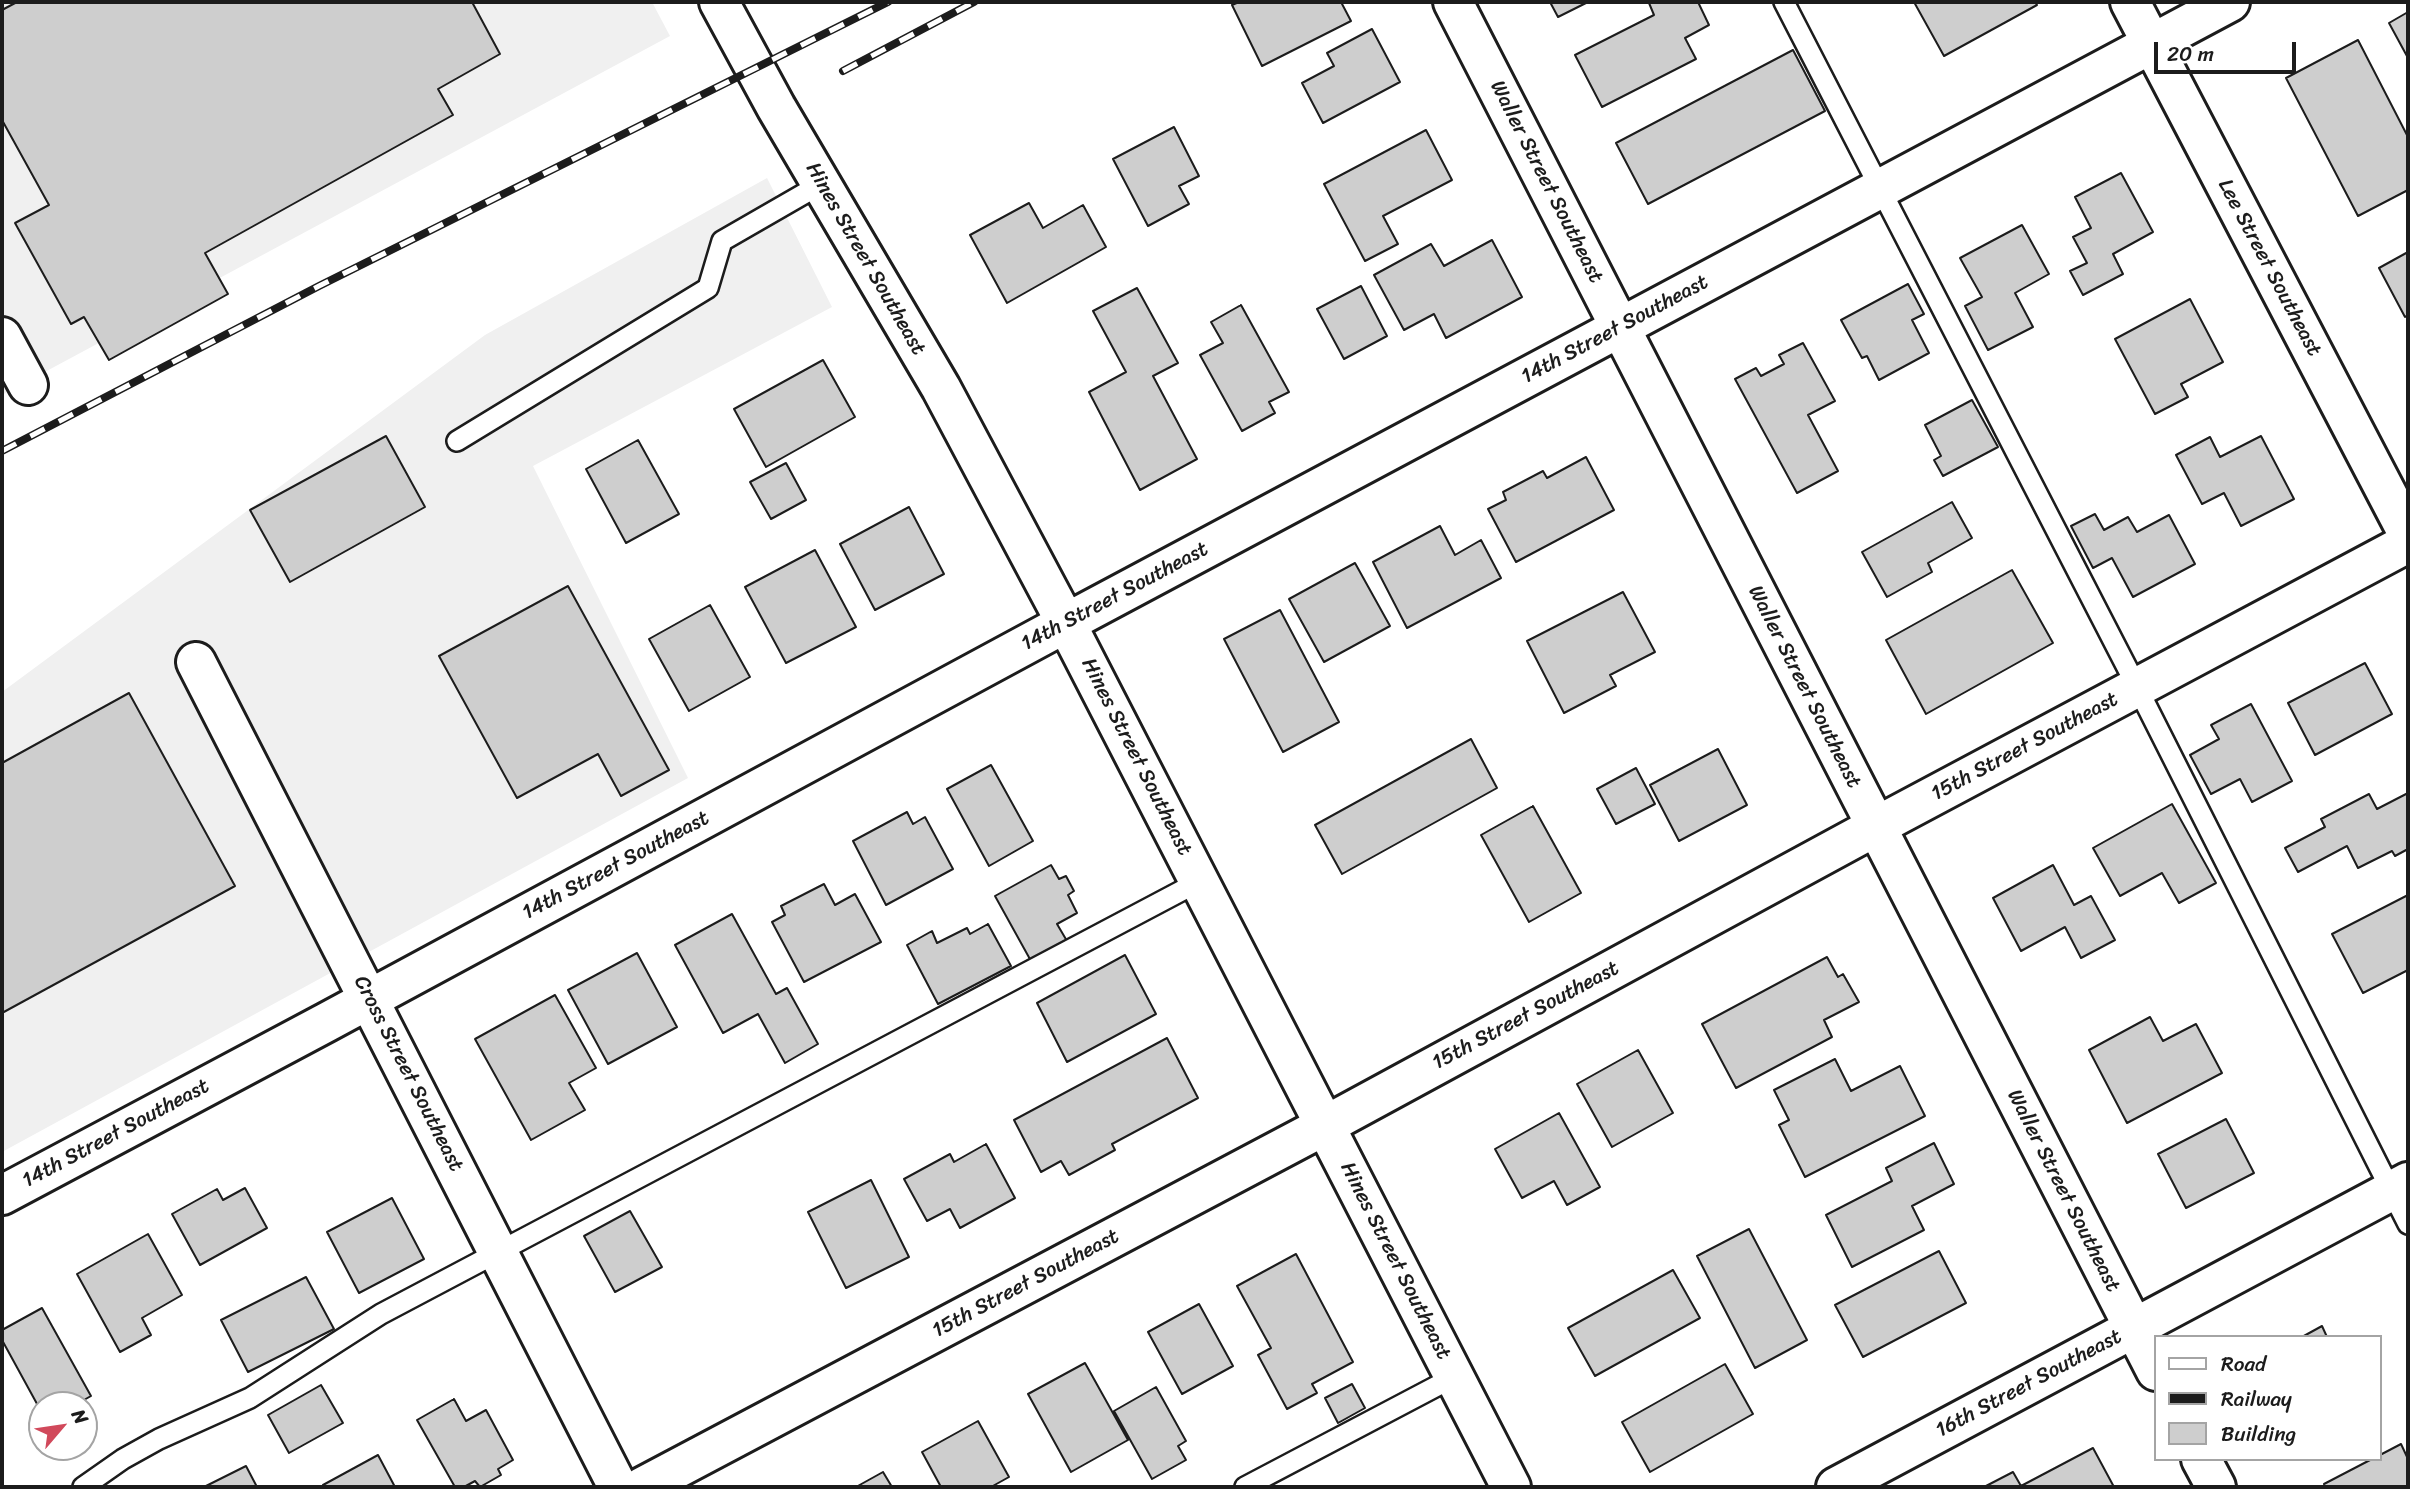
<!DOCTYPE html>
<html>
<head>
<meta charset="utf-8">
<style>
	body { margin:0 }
	#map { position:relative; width:2410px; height:1489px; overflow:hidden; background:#fff; font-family:Sriracha,sans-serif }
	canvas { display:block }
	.frame { position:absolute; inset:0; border:4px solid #1c1c1c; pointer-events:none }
	.legend { position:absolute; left:2154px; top:1335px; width:228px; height:126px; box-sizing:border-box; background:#fff; border:2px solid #a4a4a4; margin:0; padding:9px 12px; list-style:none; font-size:21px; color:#1c1c1c }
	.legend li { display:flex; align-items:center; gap:14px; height:35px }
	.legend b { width:35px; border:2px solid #a4a4a4 }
	.north { position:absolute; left:28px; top:1391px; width:70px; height:70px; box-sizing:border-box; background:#fff; border:2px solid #a4a4a4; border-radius:50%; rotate:61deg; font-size:19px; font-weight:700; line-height:28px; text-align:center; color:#1c1c1c }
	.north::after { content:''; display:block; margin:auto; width:24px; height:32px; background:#d1495b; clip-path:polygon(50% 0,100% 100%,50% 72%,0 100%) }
	.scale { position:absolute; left:2154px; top:42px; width:142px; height:32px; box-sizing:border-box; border:4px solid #1c1c1c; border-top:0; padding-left:9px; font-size:21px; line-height:24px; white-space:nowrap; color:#1c1c1c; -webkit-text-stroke:5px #fff; paint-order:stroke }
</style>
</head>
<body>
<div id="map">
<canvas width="2410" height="1489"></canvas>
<div class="frame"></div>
<ul class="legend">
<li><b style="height:9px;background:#fff"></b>Road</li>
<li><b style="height:9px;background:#1c1c1c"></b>Railway</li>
<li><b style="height:19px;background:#cecece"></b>Building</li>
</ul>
<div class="north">N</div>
<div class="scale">20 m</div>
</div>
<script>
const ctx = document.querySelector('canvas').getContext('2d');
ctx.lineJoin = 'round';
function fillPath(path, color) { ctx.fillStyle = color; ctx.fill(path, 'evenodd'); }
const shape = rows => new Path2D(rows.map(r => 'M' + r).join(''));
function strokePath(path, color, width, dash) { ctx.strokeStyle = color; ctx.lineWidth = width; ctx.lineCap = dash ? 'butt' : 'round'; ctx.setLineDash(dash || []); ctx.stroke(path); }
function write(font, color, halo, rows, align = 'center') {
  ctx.font = font + ' Sriracha,sans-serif'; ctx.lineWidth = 5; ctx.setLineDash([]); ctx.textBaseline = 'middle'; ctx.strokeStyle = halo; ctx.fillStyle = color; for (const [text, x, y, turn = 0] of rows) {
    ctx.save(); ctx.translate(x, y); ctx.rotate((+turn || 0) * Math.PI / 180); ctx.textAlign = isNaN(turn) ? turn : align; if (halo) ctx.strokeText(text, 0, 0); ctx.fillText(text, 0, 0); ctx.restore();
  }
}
fillPath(shape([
	[2,2,652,2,670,36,2,395],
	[767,178,832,307,533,466,688,778,2,1152,2,692,485,335]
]), '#f0f0f0');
const building = shape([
	[17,2,472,2,500,54,438,89,453,115,205,253,228,294,109,360,84,317,71,324,15,223,49,205,2,120,2,10,17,2],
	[1239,2,1341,2,1351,21,1262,66,1232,5,1239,2],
	[1550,2,1588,2,1558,17,1550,2],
	[1651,2,1698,2,1709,25,1685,38,1696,59,1602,107,1575,55,1654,15,1649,3,1651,2],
	[1914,2,2035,2,2037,5,1944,56,1914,2],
	[2408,12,2408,58,2389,23,2408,12],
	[1372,29,1400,82,1323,123,1302,83,1334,66,1327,53,1372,29],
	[2358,40,2408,137,2408,190,2358,216,2286,78,2358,40],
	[1793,50,1825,111,1648,204,1616,143,1793,50],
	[1174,127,1199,176,1179,186,1189,204,1148,226,1113,159,1174,127],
	[1426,130,1452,180,1383,216,1398,244,1365,261,1324,184,1426,130],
	[2121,173,2153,232,2113,254,2123,274,2083,295,2070,271,2087,263,2073,237,2091,228,2075,197,2121,173],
	[1029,203,1043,228,1083,205,1106,247,1007,303,970,235,1029,203],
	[2022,225,2049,274,2015,293,2033,327,1988,350,1965,306,1982,297,1960,258,2022,225],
	[1492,240,1522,297,1446,338,1434,314,1404,330,1374,275,1431,244,1444,266,1492,240],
	[2408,252,2408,315,2405,317,2379,268,2408,252],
	[1908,284,1924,314,1912,320,1929,353,1879,380,1867,356,1862,358,1841,320,1908,284],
	[1361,286,1387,336,1344,359,1317,309,1361,286],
	[1137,288,1178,363,1153,376,1197,459,1140,490,1089,392,1126,372,1093,311,1137,288],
	[2190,299,2223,362,2181,384,2188,397,2155,414,2115,339,2190,299],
	[1241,305,1289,392,1269,402,1275,413,1242,431,1200,355,1223,343,1211,322,1241,305],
	[1803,343,1835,401,1808,415,1838,471,1797,493,1735,379,1756,368,1761,376,1784,364,1779,355,1803,343],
	[823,360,855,417,766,467,734,409,823,360],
	[1972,400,1998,447,1943,476,1934,460,1941,456,1925,425,1972,400],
	[386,436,425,507,290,582,250,510,386,436],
	[2261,436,2294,499,2241,526,2224,493,2202,504,2176,455,2210,437,2220,457,2261,436],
	[638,440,679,514,626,543,586,469,638,440],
	[1586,457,1614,510,1516,562,1488,509,1506,500,1503,492,1543,471,1547,478,1586,457],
	[786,463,806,500,771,519,750,482,786,463],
	[1952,502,1972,538,1928,563,1932,572,1887,597,1862,552,1952,502],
	[909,507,944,574,875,610,840,544,909,507],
	[2095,514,2104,530,2128,517,2137,532,2169,515,2195,564,2133,597,2112,558,2093,568,2071,526,2095,514],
	[1440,526,1455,555,1481,540,1501,578,1407,628,1373,562,1440,526],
	[815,550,856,627,786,663,745,587,815,550],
	[1355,563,1390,626,1324,662,1289,599,1355,563],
	[2012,570,2053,643,1926,714,1886,640,2012,570],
	[568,586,669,770,621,796,598,754,517,798,439,656,568,586],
	[1623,592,1655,652,1610,675,1616,686,1564,713,1527,641,1623,592],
	[710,605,750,677,689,711,649,639,710,605],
	[1280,610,1339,722,1283,752,1224,639,1280,610],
	[2365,663,2392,714,2315,755,2288,703,2365,663],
	[129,693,235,886,2,1013,2,763,129,693],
	[2251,704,2292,781,2252,802,2240,779,2211,794,2190,755,2219,739,2211,725,2251,704],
	[1471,739,1497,788,1342,874,1315,825,1471,739],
	[1718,749,1747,805,1679,841,1650,785,1718,749],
	[991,765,1033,841,989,866,947,789,991,765],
	[1636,768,1655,804,1616,824,1597,789,1636,768],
	[2408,793,2408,849,2395,856,2392,851,2358,868,2347,846,2298,872,2285,848,2325,827,2321,819,2369,794,2377,809,2408,793],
	[2172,804,2216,883,2179,903,2162,873,2120,896,2093,848,2172,804],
	[1533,806,1581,893,1529,922,1481,835,1533,806],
	[907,812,913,824,925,817,953,869,886,905,853,841,907,812],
	[1051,865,1059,879,1066,876,1074,891,1068,895,1077,913,1057,924,1067,941,1031,961,995,896,1051,865],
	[2053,865,2074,905,2091,896,2115,940,2081,958,2065,927,2021,951,1993,898,2053,865],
	[824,884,835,905,855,894,881,942,804,982,772,922,785,915,781,906,824,884],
	[2408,895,2408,970,2363,993,2332,934,2408,895],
	[732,914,776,994,787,988,818,1044,785,1063,758,1014,723,1033,675,945,732,914],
	[988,924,1011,966,938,1004,907,945,932,931,937,943,967,928,970,934,988,924],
	[637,953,677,1027,608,1064,568,990,637,953],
	[1125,955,1156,1014,1067,1062,1037,1003,1125,955],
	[1827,957,1838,977,1843,974,1859,1002,1824,1020,1832,1037,1736,1088,1702,1024,1827,957],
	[555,995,596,1068,569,1083,585,1110,531,1140,475,1039,555,995],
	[2150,1017,2163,1041,2196,1024,2222,1073,2127,1123,2089,1050,2150,1017],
	[1167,1038,1198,1098,1112,1144,1115,1150,1069,1175,1061,1161,1041,1172,1014,1120,1167,1038],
	[1638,1050,1673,1113,1612,1147,1577,1084,1638,1050],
	[1835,1059,1851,1091,1900,1066,1925,1116,1805,1177,1779,1125,1789,1120,1774,1090,1835,1059],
	[1559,1113,1600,1187,1567,1205,1554,1181,1522,1198,1495,1149,1559,1113],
	[2226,1119,2254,1173,2186,1208,2158,1154,2226,1119],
	[1934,1143,1954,1184,1912,1206,1924,1230,1852,1267,1826,1215,1892,1181,1886,1168,1934,1143],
	[986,1144,1015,1198,960,1228,950,1209,927,1221,904,1179,950,1154,954,1162,986,1144],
	[871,1180,909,1257,846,1288,808,1212,871,1180],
	[245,1188,267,1228,200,1265,172,1214,217,1189,223,1200,245,1188],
	[392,1198,424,1259,359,1293,327,1232,392,1198],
	[630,1211,662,1267,615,1292,584,1236,630,1211],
	[1749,1229,1807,1340,1755,1368,1697,1256,1749,1229],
	[148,1234,182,1295,142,1318,151,1335,120,1352,77,1274,148,1234],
	[1939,1251,1966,1303,1863,1357,1835,1305,1939,1251],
	[1296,1254,1353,1362,1312,1384,1317,1393,1287,1409,1258,1355,1271,1348,1237,1286,1296,1254],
	[1673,1270,1700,1318,1595,1376,1568,1328,1673,1270],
	[306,1277,334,1329,248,1372,221,1320,306,1277],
	[1199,1304,1233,1366,1182,1394,1148,1332,1199,1304],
	[42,1308,91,1396,75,1405,42,1405,42,1413,2,1340,2,1330,42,1308],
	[2322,1326,2327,1337,2302,1337,2322,1326],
	[1085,1363,1128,1440,1071,1472,1028,1394,1085,1363],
	[1725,1364,1753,1414,1650,1472,1622,1422,1725,1364],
	[1352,1384,1365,1408,1338,1423,1325,1398,1352,1384],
	[321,1385,343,1423,289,1453,268,1415,321,1385],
	[1156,1387,1186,1441,1178,1446,1186,1460,1152,1479,1114,1411,1156,1387],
	[454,1399,466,1421,486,1410,513,1460,498,1469,501,1475,480,1487,475,1481,464,1487,455,1487,417,1420,454,1399],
	[978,1421,1009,1477,991,1487,941,1487,922,1452,978,1421],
	[2401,1444,2408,1459,2408,1487,2325,1487,2324,1484,2372,1459,2380,1459,2380,1455,2401,1444],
	[2093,1448,2114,1487,1986,1486,2013,1472,2021,1486,2093,1448],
	[378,1455,395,1487,324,1487,323,1485,378,1455],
	[246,1466,257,1487,204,1487,246,1466],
	[883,1472,892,1487,856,1487,883,1472]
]);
fillPath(building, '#cecece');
strokePath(building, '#1c1c1c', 2);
const service = shape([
	[1784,2,2137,687,2408,1224],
	[457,441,708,288,722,241,821,184],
	[83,1487,123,1459,159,1439,250,1398,381,1314,1200,881],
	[1245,1487,1454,1377]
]);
const minor = shape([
	[1453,2,2156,1371],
	[2130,2,2408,534],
	[2,337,28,385],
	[196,662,618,1487],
	[2,1195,327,1022,1066,623],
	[2201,1459,2216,1487],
	[642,1487,1326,1125,1875,827,2408,543],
	[1836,1487,2408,1182]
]);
const tertiary = shape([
	[719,2,776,107,941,388,1066,623,1511,1487],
	[1066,623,2230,2]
]);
strokePath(service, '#1c1c1c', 24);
strokePath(minor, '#1c1c1c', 44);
strokePath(tertiary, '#1c1c1c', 44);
strokePath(service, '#fff', 19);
strokePath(minor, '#fff', 38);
strokePath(tertiary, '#fff', 38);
const rail = shape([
	[843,71,974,2],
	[2,451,319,286,888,2]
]);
strokePath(rail, '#1c1c1c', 8);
strokePath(rail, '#fff', 5, [16]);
write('21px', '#1c1c1c', '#fff', [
	["Waller Street Southeast",1546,182,63],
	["Hines Street Southeast",865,259,60],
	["Lee Street Southeast",2269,268,62],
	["14th Street Southeast",1615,330,-28],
	["14th Street Southeast",1115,597,-28],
	["Waller Street Southeast",1804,687,63],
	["15th Street Southeast",2025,747,-28],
	["Hines Street Southeast",1136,757,63],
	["14th Street Southeast",616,866,-28],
	["15th Street Southeast",1526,1016,-28],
	["Cross Street Southeast",408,1074,63],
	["14th Street Southeast",116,1134,-28],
	["Waller Street Southeast",2063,1191,63],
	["Hines Street Southeast",1395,1261,63],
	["15th Street Southeast",1026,1284,-28],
	["16th Street Southeast",2029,1384,-28]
]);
</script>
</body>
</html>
